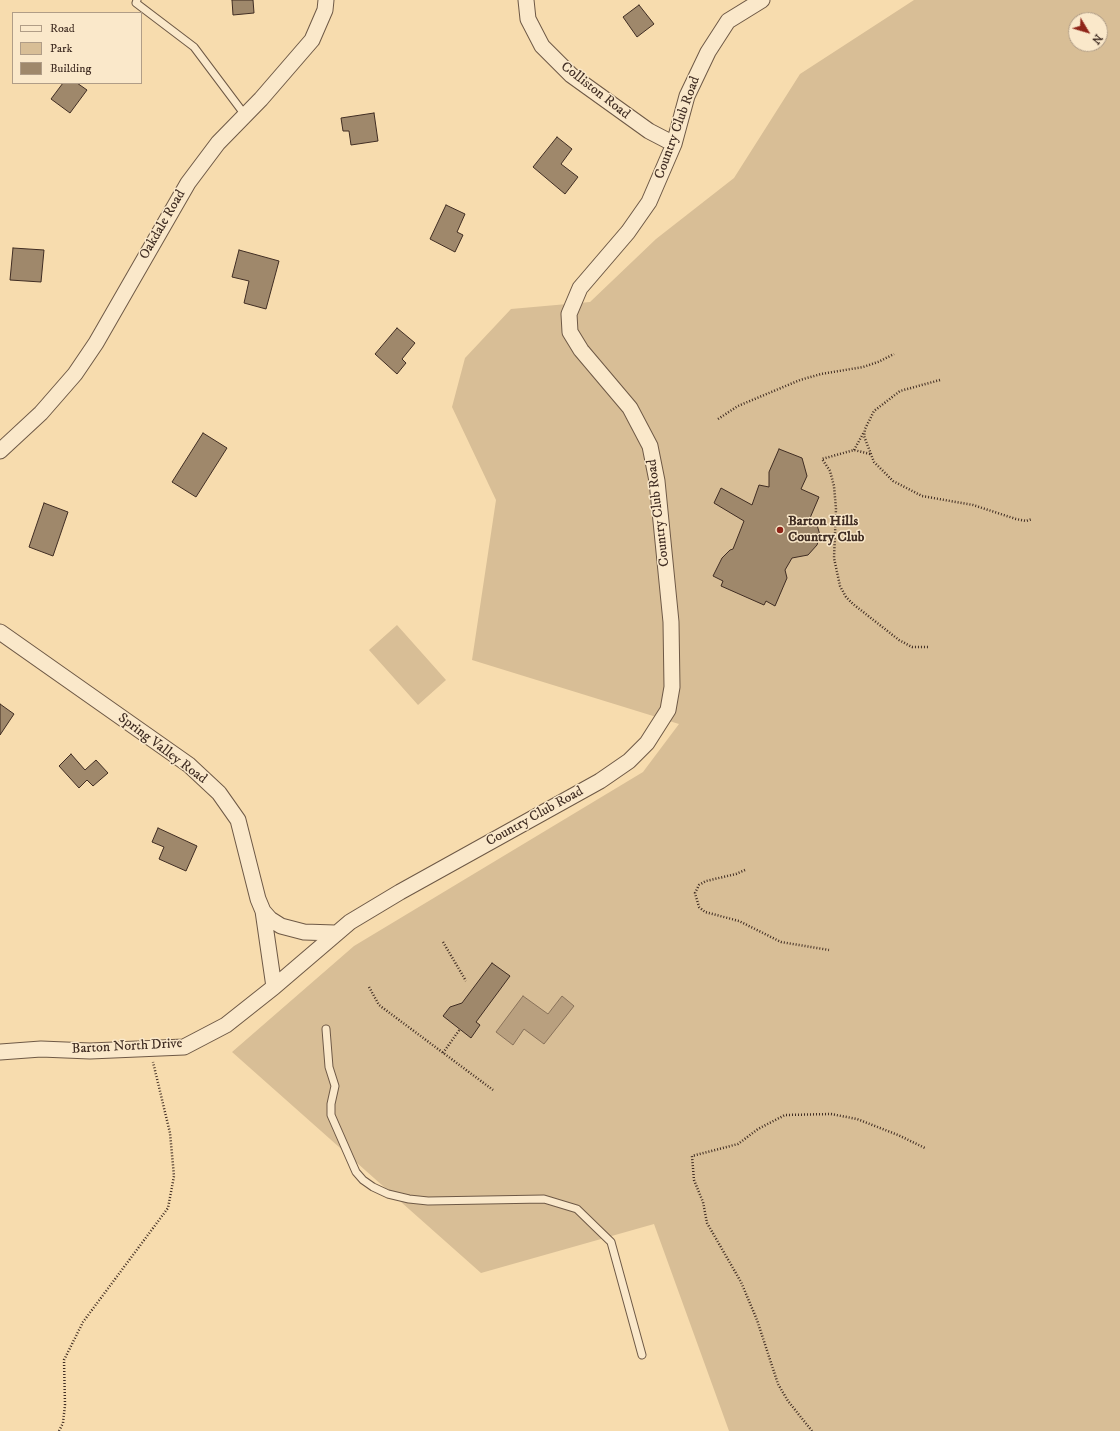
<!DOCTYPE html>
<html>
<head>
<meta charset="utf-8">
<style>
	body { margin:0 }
	#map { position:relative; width:1120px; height:1431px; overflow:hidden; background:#f7dcae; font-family:"IM FELL DW Pica",serif }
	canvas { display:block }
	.legend { position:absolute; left:12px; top:12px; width:130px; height:72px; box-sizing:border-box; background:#fae8ca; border:1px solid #b09d87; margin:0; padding:5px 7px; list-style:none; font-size:12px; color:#402d23 }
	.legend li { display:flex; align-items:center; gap:8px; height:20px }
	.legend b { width:20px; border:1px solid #b09d87 }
	.north { position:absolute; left:1068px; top:12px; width:40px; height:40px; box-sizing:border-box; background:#fae8ca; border:1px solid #b09d87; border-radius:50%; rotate:128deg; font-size:11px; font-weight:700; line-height:16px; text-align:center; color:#402d23 }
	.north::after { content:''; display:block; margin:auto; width:14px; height:18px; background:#8f2418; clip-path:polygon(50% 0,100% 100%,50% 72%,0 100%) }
</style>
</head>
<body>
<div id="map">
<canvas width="1120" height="1431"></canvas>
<ul class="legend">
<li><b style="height:5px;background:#fae8ca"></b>Road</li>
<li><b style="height:11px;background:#d8be96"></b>Park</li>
<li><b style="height:11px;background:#9f886b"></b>Building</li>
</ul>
<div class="north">N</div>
</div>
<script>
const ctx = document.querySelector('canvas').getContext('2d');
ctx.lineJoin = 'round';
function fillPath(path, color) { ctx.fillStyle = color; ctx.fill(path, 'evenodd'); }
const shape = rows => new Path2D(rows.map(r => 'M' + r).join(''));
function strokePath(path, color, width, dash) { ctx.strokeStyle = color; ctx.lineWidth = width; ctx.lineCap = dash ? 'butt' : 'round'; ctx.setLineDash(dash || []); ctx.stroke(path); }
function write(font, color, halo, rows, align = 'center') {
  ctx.font = font + ' "IM FELL DW Pica",serif'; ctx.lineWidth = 3; ctx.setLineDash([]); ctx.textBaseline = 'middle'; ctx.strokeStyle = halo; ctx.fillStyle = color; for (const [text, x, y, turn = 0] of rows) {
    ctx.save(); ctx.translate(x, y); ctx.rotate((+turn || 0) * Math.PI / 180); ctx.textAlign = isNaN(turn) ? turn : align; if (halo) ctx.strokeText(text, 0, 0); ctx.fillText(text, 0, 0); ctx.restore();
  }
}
fillPath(shape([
	[914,0,1120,0,1120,1431,729,1431,654,1224,481,1273,232,1052,354,946,643,772,679,724,472,660,496,500,452,407,465,358,511,309,590,302,656,239,734,178,800,74],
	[1076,20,1100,20,1100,44,1076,44],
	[397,625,446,680,418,705,369,650]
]), '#d8be96');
const water = shape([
	[523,996,548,1014,562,996,574,1006,544,1044,524,1029,513,1045,496,1032,523,996]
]);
fillPath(water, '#b9a07f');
strokePath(water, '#89725a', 1);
const building = shape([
	[232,0,253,0,254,13,233,15,232,0],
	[639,5,654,24,637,37,623,17,639,5],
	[63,83,77,83,87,90,70,113,51,99,63,83],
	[374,113,378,141,351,145,349,131,343,131,341,118,374,113],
	[557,137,572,149,561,164,578,177,565,194,533,167,557,137],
	[446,205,465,214,457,232,463,235,455,252,430,239,446,205],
	[13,248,44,250,41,282,10,280,13,248],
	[239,250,279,261,266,309,244,303,249,281,232,277,239,250],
	[397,328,415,343,402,359,406,363,397,374,375,354,397,328],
	[203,433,227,448,196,497,172,482,203,433],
	[779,449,802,458,807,476,801,489,819,497,810,518,817,525,820,535,817,545,808,555,792,558,785,570,787,578,775,606,766,601,764,605,721,586,723,581,713,576,722,558,730,550,733,549,744,521,714,503,721,488,752,505,759,485,769,487,769,472,779,449],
	[44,503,68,512,53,556,29,547,44,503],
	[0,704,14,714,0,735,0,704],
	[71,754,85,770,96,760,108,773,93,786,87,780,79,788,59,766,71,754],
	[158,828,197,846,186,871,159,859,164,847,152,842,158,828],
	[492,963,510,976,476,1022,480,1025,471,1038,443,1016,450,1007,462,1003,492,963]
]);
fillPath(building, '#9f886b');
strokePath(building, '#402d23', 1);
const lane = shape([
	[137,0,136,3,194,47,245,115],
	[326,1029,329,1067,335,1086,331,1104,331,1115,356,1172,363,1180,373,1187,388,1194,409,1199,428,1201,544,1199,577,1209,611,1242,642,1355]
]);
const street = shape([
	[526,0,528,19,542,46,571,75,649,131,674,144],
	[0,451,41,413,75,374,96,343,188,183,218,143,261,99,312,40,325,10,326,0],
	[0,632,189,765,219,793,238,820,258,899,263,911,270,919,281,926,304,932,335,933],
	[263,911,274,987],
	[0,1052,41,1049,90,1051,184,1047,226,1025,274,987,350,922,400,892,600,781,629,761,647,743,668,710,672,687,671,622,657,481,650,446,630,408,581,350,570,332,569,314,580,288,628,232,649,202,674,144,687,96,708,52,728,21,762,0]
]);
strokePath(lane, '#6e5946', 9);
strokePath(street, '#6e5946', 17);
strokePath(shape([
	[940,380,900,391,874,411,865,429,864,436,874,462,893,481,922,496,973,505,1016,519,1026,521,1032,519],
	[718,419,738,406,800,380,821,374,863,367,878,362,894,354],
	[854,450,864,432],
	[870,454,854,450,822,459,830,471,834,486,836,509,834,558,840,586,846,597,853,604,899,640,912,647,928,647],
	[745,870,736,874,706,881,699,885,695,893,699,907,705,912,739,921,781,942,829,950],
	[443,942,466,981],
	[369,987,379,1005,493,1090],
	[443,1053,460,1029],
	[59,1431,63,1423,65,1405,64,1360,83,1322,168,1208,174,1176,170,1133,153,1062],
	[812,1431,788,1401,778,1384,757,1320,741,1282,707,1223,703,1202,694,1180,692,1156,738,1144,758,1129,785,1115,831,1114,857,1119,898,1135,925,1148]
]), '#402d23', 2.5, [1, 2]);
strokePath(lane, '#fae8ca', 7);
strokePath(street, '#fae8ca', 15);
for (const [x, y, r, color] of [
	[780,530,4,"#8f2418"]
]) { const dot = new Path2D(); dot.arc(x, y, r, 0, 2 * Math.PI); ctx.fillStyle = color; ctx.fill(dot); strokePath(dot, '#fae8ca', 1.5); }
write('14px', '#402d23', '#fae8ca', [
	["Colliston Road",595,91,38],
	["Country Club Road",678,128,-70],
	["Oakdale Road",163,225,-60],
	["Country Club Road",659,513,-97],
	["Spring Valley Road",162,749,37],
	["Country Club Road",535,817,-29],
	["Barton North Drive",127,1047,-3]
]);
write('bold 14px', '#402d23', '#fae8ca', [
	["Barton Hills",788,522],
	["Country Club",788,538]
], 'left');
</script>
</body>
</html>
